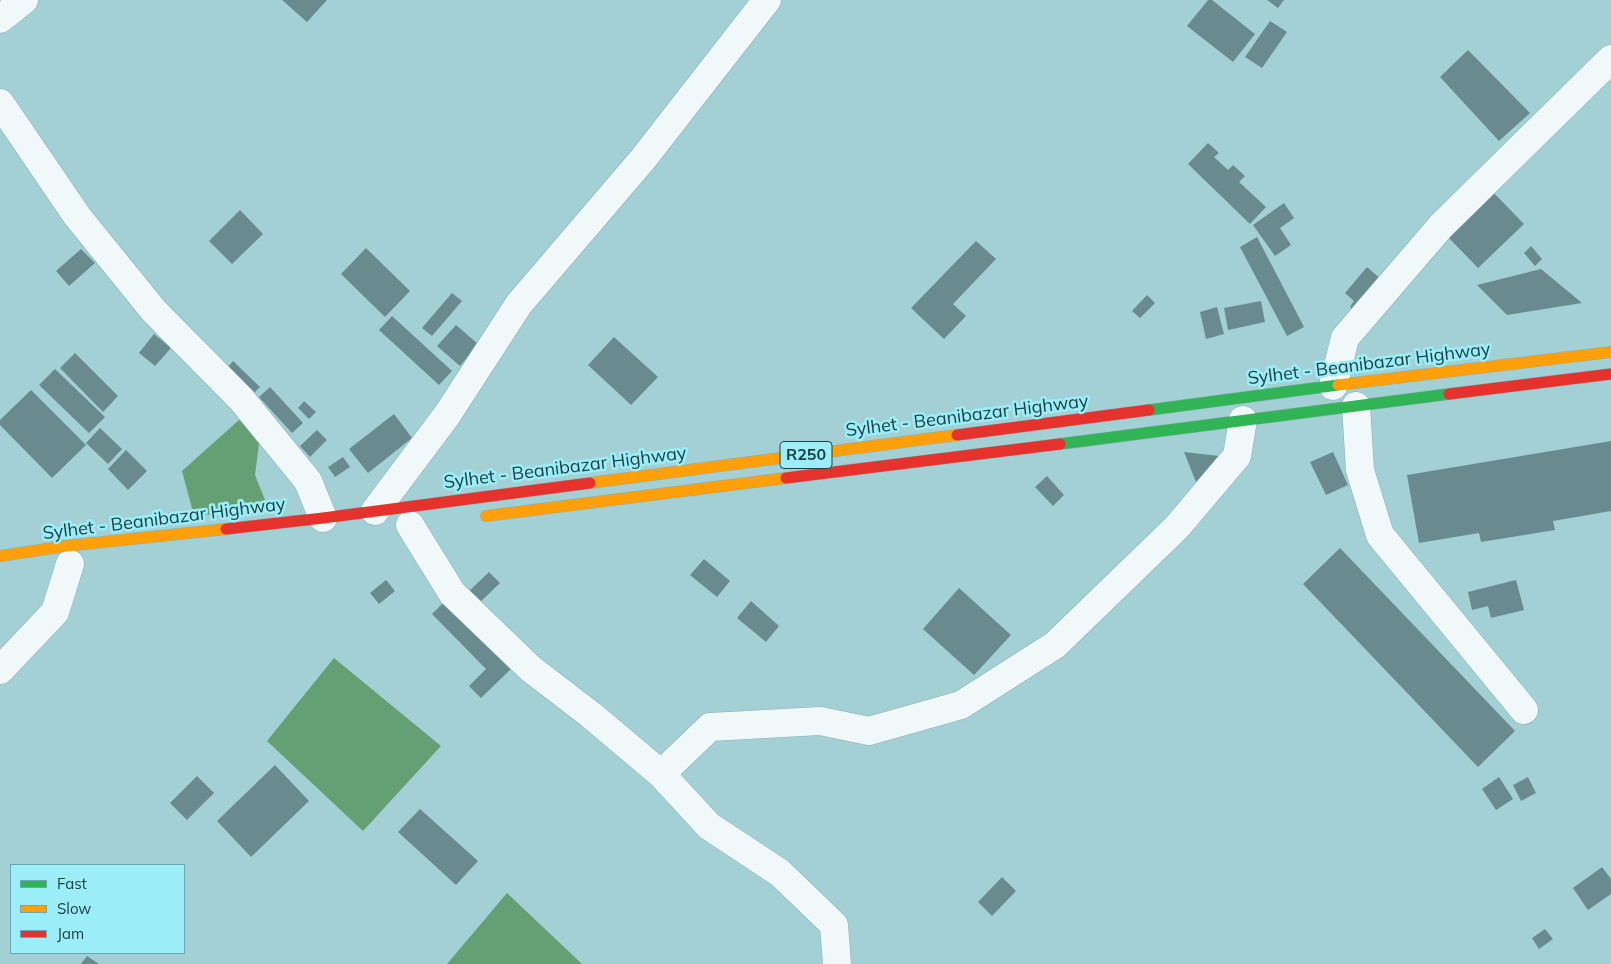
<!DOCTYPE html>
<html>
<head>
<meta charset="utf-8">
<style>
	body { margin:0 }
	#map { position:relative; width:1611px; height:964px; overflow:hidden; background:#a3d0d5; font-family:Mulish,sans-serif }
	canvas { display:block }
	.legend { position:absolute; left:10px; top:864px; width:175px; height:90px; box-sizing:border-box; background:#9beef7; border:1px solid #69a8af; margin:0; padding:6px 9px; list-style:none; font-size:15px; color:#1e4044 }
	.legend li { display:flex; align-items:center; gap:10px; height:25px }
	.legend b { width:25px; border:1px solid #69a8af }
</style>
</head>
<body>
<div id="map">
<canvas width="1611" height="964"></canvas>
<ul class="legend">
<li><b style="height:6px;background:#30b455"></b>Fast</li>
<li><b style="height:6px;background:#ff9f0a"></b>Slow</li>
<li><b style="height:6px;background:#e5322d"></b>Jam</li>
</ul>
</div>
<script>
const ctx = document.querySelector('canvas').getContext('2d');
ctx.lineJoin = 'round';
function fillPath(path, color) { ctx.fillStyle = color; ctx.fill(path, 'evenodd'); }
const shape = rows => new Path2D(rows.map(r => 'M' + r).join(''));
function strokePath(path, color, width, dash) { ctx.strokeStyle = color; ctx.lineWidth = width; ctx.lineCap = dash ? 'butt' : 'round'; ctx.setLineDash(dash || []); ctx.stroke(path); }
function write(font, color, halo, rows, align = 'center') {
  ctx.font = font + ' Mulish,sans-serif'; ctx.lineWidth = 5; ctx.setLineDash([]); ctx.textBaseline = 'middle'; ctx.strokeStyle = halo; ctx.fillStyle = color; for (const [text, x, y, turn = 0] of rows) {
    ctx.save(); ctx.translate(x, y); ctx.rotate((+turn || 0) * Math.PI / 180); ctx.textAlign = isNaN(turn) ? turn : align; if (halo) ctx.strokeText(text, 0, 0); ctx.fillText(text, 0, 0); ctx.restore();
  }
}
fillPath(shape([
	[239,420,260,436,255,475,265,500,211,515,193,512,182,471],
	[334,658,441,746,363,831,267,741],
	[507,893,582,964,447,964]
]), '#659f74');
fillPath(shape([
	[282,0,327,0,307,22],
	[1208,0,1212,0,1255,34,1233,62,1187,26],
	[1267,0,1284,0,1278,8],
	[1270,21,1287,32,1262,68,1245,57],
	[1468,50,1530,113,1499,141,1440,77],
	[1208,143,1219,153,1214,157,1228,170,1233,165,1245,176,1239,182,1266,207,1250,224,1188,164],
	[1491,190,1524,224,1478,268,1445,234],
	[1284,203,1294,218,1280,228,1291,245,1275,256,1253,225],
	[240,210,263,234,232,264,209,241],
	[1257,237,1304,327,1287,336,1240,247],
	[976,241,996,259,953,304,966,316,944,339,911,308],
	[1531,246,1542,259,1535,266,1524,253],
	[366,248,410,291,385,317,341,274],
	[81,249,95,263,69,286,56,271],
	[1367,267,1383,281,1356,312,1350,307,1354,301,1345,293],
	[1541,269,1582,303,1507,315,1477,285],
	[452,293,462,301,432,336,422,328],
	[1147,295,1155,303,1140,318,1132,311],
	[1261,301,1265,322,1228,330,1224,308],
	[1217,307,1224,334,1206,339,1200,312],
	[392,316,452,371,439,385,379,330],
	[456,325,478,344,460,366,437,346],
	[154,334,171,348,155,366,139,353],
	[614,337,658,377,631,405,588,365],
	[75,353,118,396,103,412,60,368],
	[233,361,260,387,253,394,227,368],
	[55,369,105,417,89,433,39,385],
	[270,387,303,423,292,433,259,397],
	[31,390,86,445,52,478,0,425,0,420],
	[304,401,316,412,309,419,298,408],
	[394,414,412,438,368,473,349,449],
	[100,428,122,449,108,464,86,443],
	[317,430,327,440,310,457,300,446],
	[1611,441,1611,511,1553,521,1555,530,1481,542,1479,533,1419,543,1407,475],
	[126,450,147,471,128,490,108,469],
	[1184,452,1219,456,1196,482],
	[1333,452,1348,485,1326,495,1310,462],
	[343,457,350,467,335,477,328,467],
	[1047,476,1064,495,1053,506,1035,487],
	[1340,548,1515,731,1478,767,1303,584],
	[704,559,730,581,717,597,690,575],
	[489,572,500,583,476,606,465,595],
	[386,580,395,591,379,604,370,593],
	[1516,580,1524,610,1491,618,1488,606,1472,610,1468,592],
	[959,588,1011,635,974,675,923,629],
	[448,598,514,666,481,698,469,686,486,669,432,614],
	[751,601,779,626,766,642,737,618],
	[275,765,309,801,251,857,217,821],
	[197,776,214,793,187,820,170,803],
	[1499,777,1513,799,1496,810,1482,789],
	[1528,777,1536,793,1521,801,1513,785],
	[420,809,478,861,456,885,398,832],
	[1602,867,1611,879,1611,894,1588,910,1573,888],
	[1002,877,1016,891,992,916,978,902],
	[1545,929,1553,939,1539,949,1532,938],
	[87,956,99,964,81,964]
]), '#698a8e');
const street = shape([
	[0,19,24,0],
	[0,103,77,216,154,311,242,400,308,481,323,518],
	[1333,386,1345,338,1441,226,1611,59],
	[1356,406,1360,470,1380,535,1524,710],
	[375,511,447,415,519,304,643,159,767,0],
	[410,525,452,593,531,669,591,715,661,774,709,826,780,873,834,925,837,964],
	[0,670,55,612,70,564],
	[661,774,710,727,820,721,869,731,961,705,1055,645,1177,527,1237,456,1243,420]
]);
const fast = shape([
	[1149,410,1338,385],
	[1060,444,1449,394]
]);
const slow = shape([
	[1338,385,1611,352],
	[590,483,957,435],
	[486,516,786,478],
	[0,556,66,546,226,529]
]);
const jam = shape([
	[1449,394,1611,374],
	[957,435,1149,410],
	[786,478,1060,444],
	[226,529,323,518,590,483]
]);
strokePath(street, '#8aaeb1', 29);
strokePath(fast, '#8aaeb1', 12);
strokePath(slow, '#8aaeb1', 12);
strokePath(jam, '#8aaeb1', 12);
strokePath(street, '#f1f8f9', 28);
strokePath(fast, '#30b455', 11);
strokePath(slow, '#ff9f0a', 11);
strokePath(jam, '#e5322d', 11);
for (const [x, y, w] of [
	[806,455,52]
]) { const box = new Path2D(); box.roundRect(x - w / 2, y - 13.5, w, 27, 4); ctx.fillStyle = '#9beef7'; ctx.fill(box); strokePath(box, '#1e4044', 1); }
write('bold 16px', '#1e4044', null, [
	["R250",806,455]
]);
write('18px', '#1e4044', '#9beef7', [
	["Sylhet - Beanibazar Highway",1369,364,-7],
	["Sylhet - Beanibazar Highway",967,416,-7],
	["Sylhet - Beanibazar Highway",565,468,-7],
	["Sylhet - Beanibazar Highway",164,519,-7]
]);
</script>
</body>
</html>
